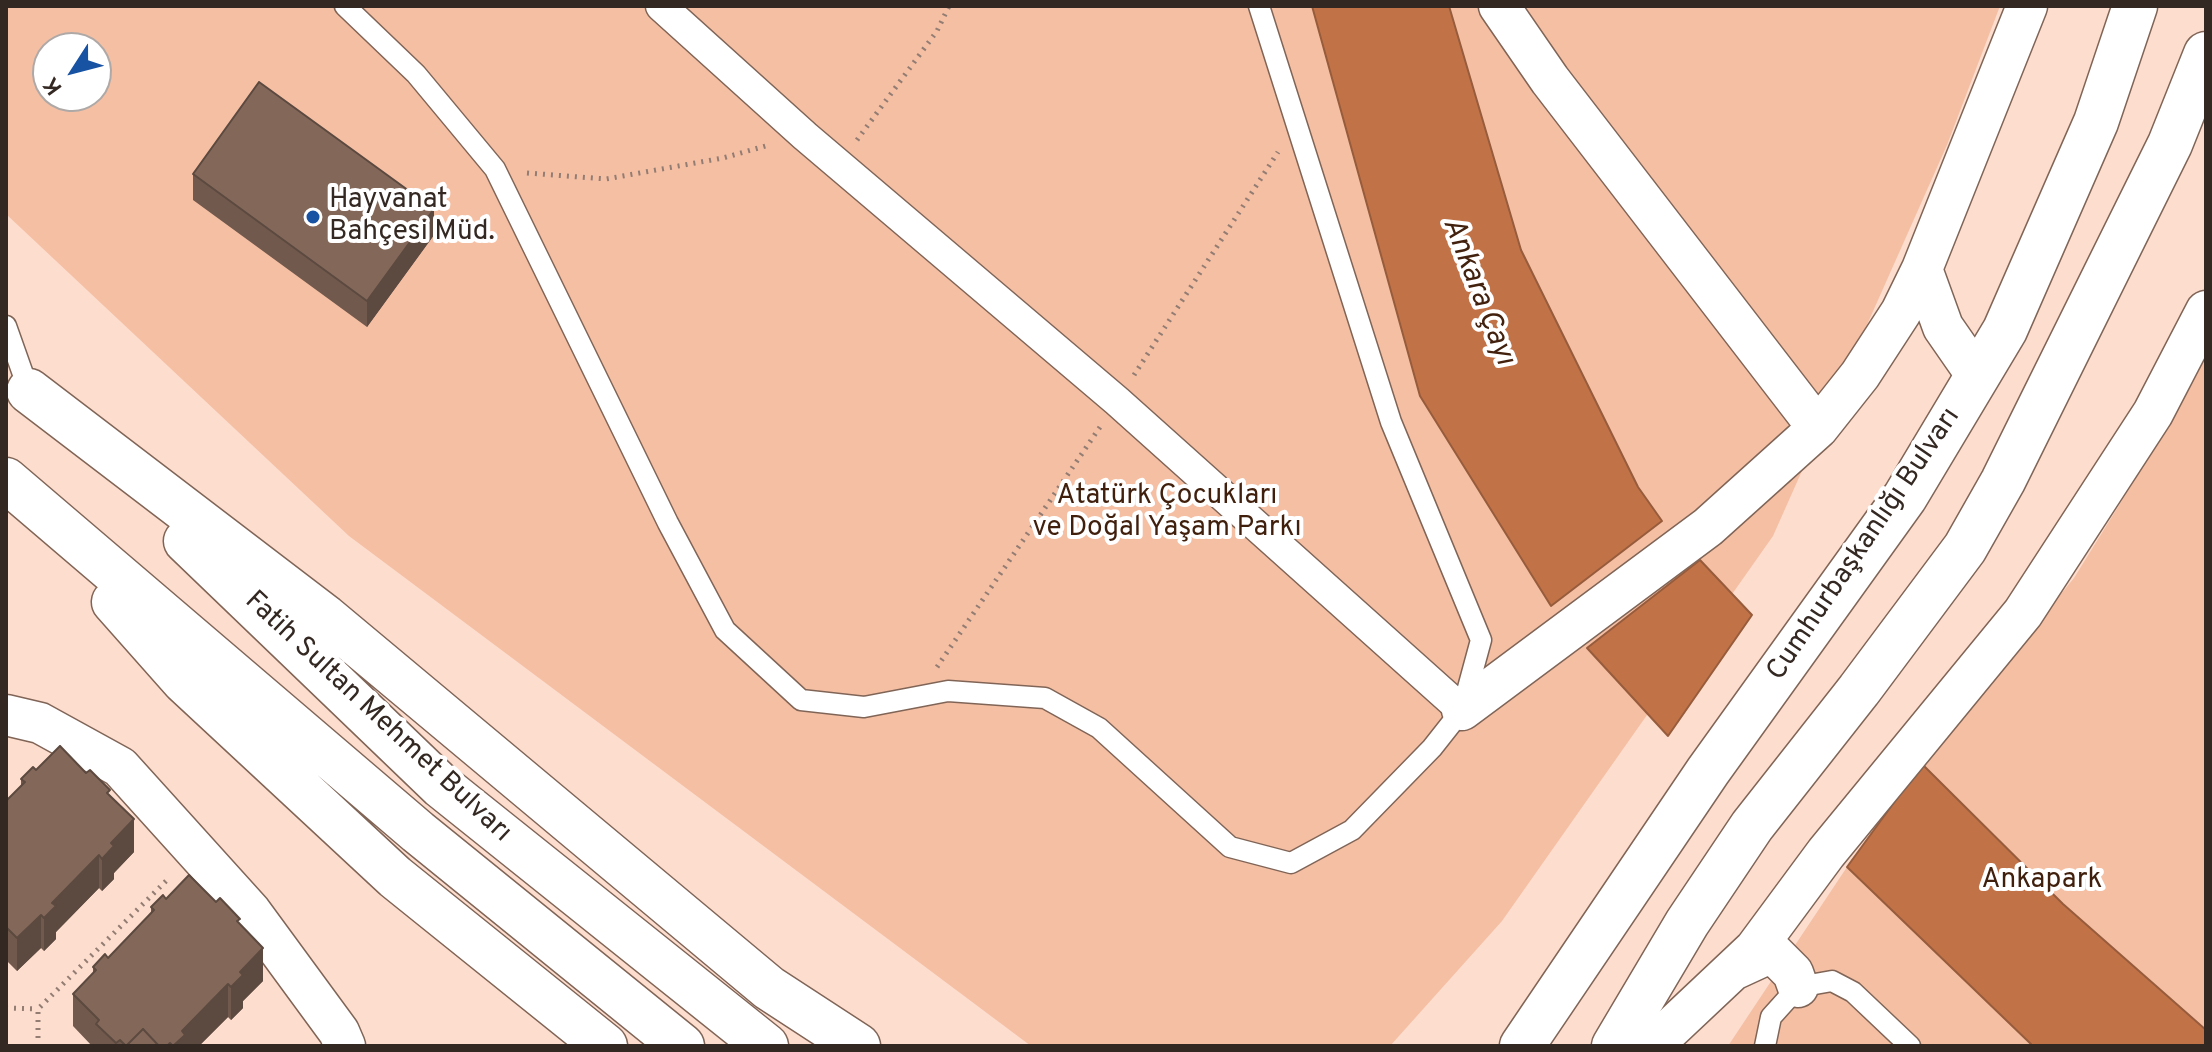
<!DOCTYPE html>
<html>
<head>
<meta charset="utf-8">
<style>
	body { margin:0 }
	#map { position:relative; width:2212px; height:1052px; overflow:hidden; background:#fdddce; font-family:Overpass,sans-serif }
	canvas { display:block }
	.frame { position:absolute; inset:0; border:8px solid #342822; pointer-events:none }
	.north { position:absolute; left:32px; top:32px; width:80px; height:80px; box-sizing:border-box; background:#fff; border:2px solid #aea9a7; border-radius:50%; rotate:234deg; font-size:22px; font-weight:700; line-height:32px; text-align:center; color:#342822 }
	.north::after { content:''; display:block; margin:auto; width:28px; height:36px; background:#1852a3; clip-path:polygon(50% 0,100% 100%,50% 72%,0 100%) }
</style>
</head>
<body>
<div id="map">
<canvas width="2212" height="1052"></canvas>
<div class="frame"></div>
<div class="north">K</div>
</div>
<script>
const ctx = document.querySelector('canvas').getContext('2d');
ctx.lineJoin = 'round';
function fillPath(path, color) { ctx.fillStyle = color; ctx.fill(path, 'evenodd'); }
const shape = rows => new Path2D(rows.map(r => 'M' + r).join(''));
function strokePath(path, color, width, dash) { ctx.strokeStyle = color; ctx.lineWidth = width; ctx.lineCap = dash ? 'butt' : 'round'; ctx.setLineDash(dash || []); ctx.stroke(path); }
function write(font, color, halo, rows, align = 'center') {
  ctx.font = font + ' Overpass,sans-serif'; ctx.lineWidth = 8; ctx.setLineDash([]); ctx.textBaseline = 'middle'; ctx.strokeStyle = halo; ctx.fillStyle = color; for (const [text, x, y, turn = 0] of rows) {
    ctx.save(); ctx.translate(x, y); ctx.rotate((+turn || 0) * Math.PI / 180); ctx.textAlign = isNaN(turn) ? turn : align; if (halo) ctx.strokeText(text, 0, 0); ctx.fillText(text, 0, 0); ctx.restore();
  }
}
fillPath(shape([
	[6,6,2000,6,1947,145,1773,536,1502,921,1390,1046,1031,1046,349,536,6,214],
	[48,48,96,48,96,96,48,96],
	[2206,350,2206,1046,1728,1046,1847,867,1922,764,2074,578,2139,473]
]), '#f5bfa4');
const water = shape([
	[1312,6,1449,6,1521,250,1638,487,1662,521,1551,606,1420,396,1312,6],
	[1700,560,1752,615,1668,736,1587,648,1700,560],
	[1922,764,2063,904,2206,1030,2206,1046,2033,1046,1847,867,1922,764]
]);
fillPath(water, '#c27247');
strokePath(water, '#975c3c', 2);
const service = shape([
	[345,6,416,74,495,169,668,523,725,630,801,700,864,707,948,691,1045,698,1099,728,1230,847,1291,863,1352,830,1432,748,1462,710,1481,640,1391,422,1259,6],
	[6,326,29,391],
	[1765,1046,1771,1017,1798,987,1832,981,1853,992,1910,1046]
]);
const pedestrian = shape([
	[661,6,805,136,1117,401,1462,710]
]);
const minor = shape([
	[1499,6,1550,80,1818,428],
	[1922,269,1943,327,1977,376],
	[1462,710,1708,527,1818,428,1860,375,1901,312,1922,269,2027,6],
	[6,715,40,723,120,767,251,912,339,1032,345,1046],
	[1733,970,1772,952,1793,973,1798,987],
	[1652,1046,1755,949,1826,853,2023,613,2153,413,2206,311]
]);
const primary = shape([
	[1522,1046,1708,771,1905,497,2005,330,2096,122,2135,6],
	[1614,1046,1687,923,1752,826,1859,690,1965,548,2003,481,2170,144,2206,54]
]);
const trunk = shape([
	[29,391,325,617,769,988,858,1046],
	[6,480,418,832,682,1046],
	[186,541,441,786,766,1046],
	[114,602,184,681,395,877,605,1046]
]);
strokePath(service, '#806557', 23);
strokePath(pedestrian, '#806557', 33);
strokePath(minor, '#806557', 43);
strokePath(primary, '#806557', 47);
strokePath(trunk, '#806557', 47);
strokePath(shape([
	[857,140,937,31,949,6],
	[527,173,606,179,723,158,769,145],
	[1134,375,1278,152],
	[937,667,1100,427],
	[6,1008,38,1009],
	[38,1046,38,1009,170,877]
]), '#937d73', 5, [2, 6]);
strokePath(service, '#fff', 20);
strokePath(pedestrian, '#fff', 30);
strokePath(minor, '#fff', 40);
strokePath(primary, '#fff', 44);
strokePath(trunk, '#fff', 44);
fillPath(shape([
	[193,174,434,235,367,327,193,200],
	[36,770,110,795,134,852,114,873,114,879,102,891,99,888,56,932,56,939,44,951,41,948,17,971,6,960,6,801,21,786,21,779],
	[166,899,240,924,263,981,243,1001,243,1008,231,1020,228,1017,199,1046,92,1046,73,1026,73,994,93,973,93,967,108,958,151,913,151,907]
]), '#71594d');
fillPath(shape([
	[434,209,434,235,367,327,367,301],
	[134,819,134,852,114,873,114,879,102,891,102,859,111,843],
	[99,855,99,888,56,932,56,939,44,951,44,918,52,903],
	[41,915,41,948,17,971,17,938],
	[263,948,263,981,243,1001,243,1008,231,1020,231,987,240,972],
	[228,984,228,1017,199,1046,173,1046,182,1031]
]), '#5c493f');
const building = shape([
	[259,82,434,209,367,301,193,174,259,82],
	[60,746,86,773,90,770,110,790,107,793,134,819,111,843,114,846,102,859,99,855,52,903,56,906,44,918,41,915,17,938,6,927,6,801,25,782,21,779,33,767,36,770,60,746],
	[189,875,216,902,220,898,240,919,237,921,263,948,240,972,243,975,231,987,228,984,182,1031,185,1035,173,1046,170,1043,167,1046,159,1046,143,1029,126,1046,120,1040,116,1043,96,1024,99,1020,73,994,96,970,93,967,105,954,108,958,154,910,151,907,163,895,166,899,189,875],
	[143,1029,159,1046,126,1046,143,1029]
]);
fillPath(building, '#83685a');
strokePath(building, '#5c493f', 2);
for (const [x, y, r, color] of [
	[313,217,8,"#1852a3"]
]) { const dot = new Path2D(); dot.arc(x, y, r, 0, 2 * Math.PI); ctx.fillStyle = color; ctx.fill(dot); strokePath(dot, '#fff', 3); }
write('28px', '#342822', '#fff', [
	["Hayvanat",329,201],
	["Bahçesi Müd.",329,233]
], 'left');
write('28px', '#401f0c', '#fff', [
	["Atatürk Çocukları",1167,497],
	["ve Doğal Yaşam Parkı",1167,529],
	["Ankapark",2042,881]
]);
write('28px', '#342822', '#fff', [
	["Cumhurbaşkanlığı Bulvarı",1865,545,-56],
	["Fatih Sultan Mehmet Bulvarı",377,718,43]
]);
write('italic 30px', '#42210e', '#fff', [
	["Ankara Çayı",1477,292,69]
]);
</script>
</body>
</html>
